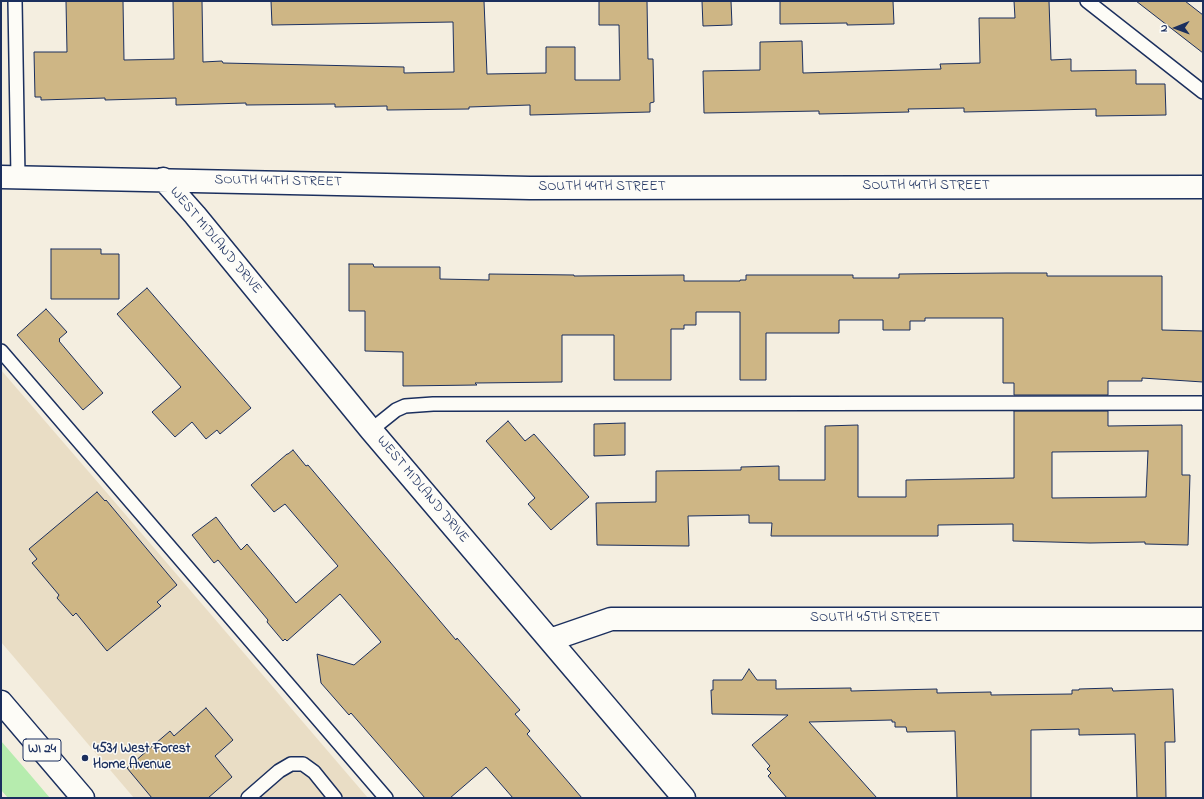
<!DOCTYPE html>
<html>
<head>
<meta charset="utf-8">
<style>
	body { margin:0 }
	#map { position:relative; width:1204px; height:799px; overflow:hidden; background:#f4eee0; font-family:"Indie Flower",sans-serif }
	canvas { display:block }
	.frame { position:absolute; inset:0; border:2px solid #1b2f5e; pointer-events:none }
	.north { position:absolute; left:1156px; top:8px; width:40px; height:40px; -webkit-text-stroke:3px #fdfcf7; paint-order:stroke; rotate:269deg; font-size:11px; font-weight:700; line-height:16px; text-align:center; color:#1b2f5e }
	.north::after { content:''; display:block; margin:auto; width:14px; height:18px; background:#1b2f5e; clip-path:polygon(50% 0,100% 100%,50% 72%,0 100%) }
</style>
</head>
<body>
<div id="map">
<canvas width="1204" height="799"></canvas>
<div class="frame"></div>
<div class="north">N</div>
</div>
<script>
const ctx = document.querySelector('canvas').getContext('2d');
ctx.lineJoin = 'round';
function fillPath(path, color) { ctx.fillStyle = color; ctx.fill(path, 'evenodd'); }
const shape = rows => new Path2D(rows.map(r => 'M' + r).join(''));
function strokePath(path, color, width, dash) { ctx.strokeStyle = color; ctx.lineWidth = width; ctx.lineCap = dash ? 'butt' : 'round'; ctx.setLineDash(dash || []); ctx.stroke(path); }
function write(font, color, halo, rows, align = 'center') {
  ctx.font = font + ' "Indie Flower",sans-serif'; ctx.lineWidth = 3; ctx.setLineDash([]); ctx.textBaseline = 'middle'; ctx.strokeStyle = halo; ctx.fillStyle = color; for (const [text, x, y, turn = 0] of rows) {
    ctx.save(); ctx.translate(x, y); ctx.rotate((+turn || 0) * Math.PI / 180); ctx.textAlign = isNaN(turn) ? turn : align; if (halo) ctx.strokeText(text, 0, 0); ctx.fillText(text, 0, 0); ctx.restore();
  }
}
fillPath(shape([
	[1,370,101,486,368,798,134,798,1,642]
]), '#e9ddc5');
fillPath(shape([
	[1,741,27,771,50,798,8,798,1,790]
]), '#b6ecae');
const building = shape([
	[66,1,123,1,124,60,174,59,173,1,202,1,203,62,222,61,223,63,404,67,404,73,454,72,453,22,272,25,271,1,484,1,487,74,546,73,546,47,575,47,575,80,620,80,619,25,599,25,599,1,647,1,648,59,653,59,654,102,650,103,650,112,530,115,530,105,469,107,469,109,387,110,387,106,335,107,335,104,246,105,246,103,176,105,176,98,105,100,105,98,41,100,41,97,35,97,34,52,67,52,66,1],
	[702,1,731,1,732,25,703,26,702,1],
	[780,1,893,1,894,24,847,25,847,23,780,24,780,1],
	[1014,1,1049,1,1051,60,1071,59,1071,71,1136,70,1136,84,1165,84,1166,115,1096,116,1096,109,964,112,964,108,908,109,909,112,819,114,819,111,704,113,703,71,760,70,760,42,802,41,803,73,941,69,940,64,980,63,979,18,1015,18,1014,1],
	[1136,1,1185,1,1203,15,1203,53,1136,1],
	[51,249,101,249,101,254,119,254,119,299,51,299,51,249],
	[349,264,373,264,374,267,440,267,440,279,489,280,489,274,574,275,574,276,684,275,684,281,740,281,740,280,746,280,746,275,853,275,853,278,899,278,899,274,1006,273,1047,273,1047,276,1162,276,1162,330,1203,331,1203,382,1142,378,1142,381,1108,381,1108,395,1014,395,1014,383,1003,383,1003,318,925,318,925,321,910,321,910,330,883,330,883,320,839,320,839,333,766,333,766,380,740,380,740,312,696,312,696,325,684,325,684,329,671,329,671,380,614,380,614,335,562,335,562,382,475,383,477,385,403,386,403,352,365,351,365,311,349,311,349,264],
	[147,288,251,408,220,434,217,430,206,439,192,422,175,437,152,412,181,387,117,314,147,288],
	[46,309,67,332,59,339,60,340,59,341,103,393,83,410,17,335,46,309],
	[1014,411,1108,411,1108,426,1182,425,1182,475,1190,475,1188,545,1145,544,1145,542,1090,543,1013,541,1013,524,938,525,938,536,771,536,772,523,749,523,749,515,688,516,689,546,597,545,596,503,656,502,656,471,741,470,741,467,779,466,779,480,825,480,825,426,858,425,858,497,906,497,906,480,1014,478,1014,411],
	[1148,451,1146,497,1052,498,1052,452,1148,451],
	[508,421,525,441,534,434,589,497,551,530,528,504,535,498,486,441,508,421],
	[625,423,625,455,594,456,594,424,625,423],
	[293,450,306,466,308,465,456,640,457,638,520,710,515,714,530,731,527,734,582,798,513,798,486,767,450,798,425,798,351,713,349,715,321,683,317,654,354,665,381,642,340,594,287,641,285,639,283,641,267,622,268,620,218,560,214,563,192,535,216,517,241,550,247,544,296,603,338,566,285,504,274,512,251,485,287,454,288,454,293,450],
	[97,492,105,501,106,500,177,585,157,602,161,606,107,651,76,613,73,616,57,598,59,595,32,563,37,559,29,549,97,492],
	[749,669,757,680,776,680,776,689,851,688,851,691,937,689,937,693,991,692,991,695,1072,694,1072,690,1079,690,1079,689,1112,688,1113,691,1173,689,1175,742,1165,742,1166,798,1137,798,1135,734,1079,735,1079,729,1031,730,1031,798,957,798,955,731,907,732,906,727,895,727,895,722,892,722,892,720,809,722,877,798,787,798,768,776,771,773,767,769,770,766,752,745,788,715,712,714,711,690,713,690,713,680,742,680,749,669],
	[206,708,233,740,215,756,232,777,208,798,152,798,127,768,170,731,174,736,206,708]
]);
fillPath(building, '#ceb685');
strokePath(building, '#1b2f5e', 1);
const service = shape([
	[15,1,18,177],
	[1087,1,1203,92],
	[1,351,386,798],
	[371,430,396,410,405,406,433,404,1203,403],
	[248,798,279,771,291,764,303,764,314,772,335,798]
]);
const minor = shape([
	[1,177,530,188,1203,187],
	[163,179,195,215,371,430,684,798],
	[550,640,611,619,1203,619]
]);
const primary = shape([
	[1,702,83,798]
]);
strokePath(service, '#1b2f5e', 16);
strokePath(minor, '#1b2f5e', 25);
strokePath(primary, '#1b2f5e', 25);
strokePath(service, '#fdfcf7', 13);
strokePath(minor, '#fdfcf7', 22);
strokePath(primary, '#fdfcf7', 22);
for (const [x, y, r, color] of [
	[85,758,4,"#1b2f5e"]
]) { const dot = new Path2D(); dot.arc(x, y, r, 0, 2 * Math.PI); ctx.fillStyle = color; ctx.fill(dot); strokePath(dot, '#fdfcf7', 1.5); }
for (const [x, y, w] of [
	[42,750,38]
]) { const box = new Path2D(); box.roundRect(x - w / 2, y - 11, w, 22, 3); ctx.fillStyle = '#fdfcf7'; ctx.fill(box); strokePath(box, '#1b2f5e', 1); }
write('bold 13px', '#1b2f5e', null, [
	["WI 24",42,750]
]);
write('14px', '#1b2f5e', '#fdfcf7', [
	["SOUTH 44TH STREET",278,182,1],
	["SOUTH 44TH STREET",926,187],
	["SOUTH 44TH STREET",602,188],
	["WEST MIDLAND DRIVE",215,241,50],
	["WEST MIDLAND DRIVE",422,490,50],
	["SOUTH 45TH STREET",875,619]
]);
write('bold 14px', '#1b2f5e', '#fdfcf7', [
	["4531 West Forest",93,750],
	["Home Avenue",93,766]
], 'left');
</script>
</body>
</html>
